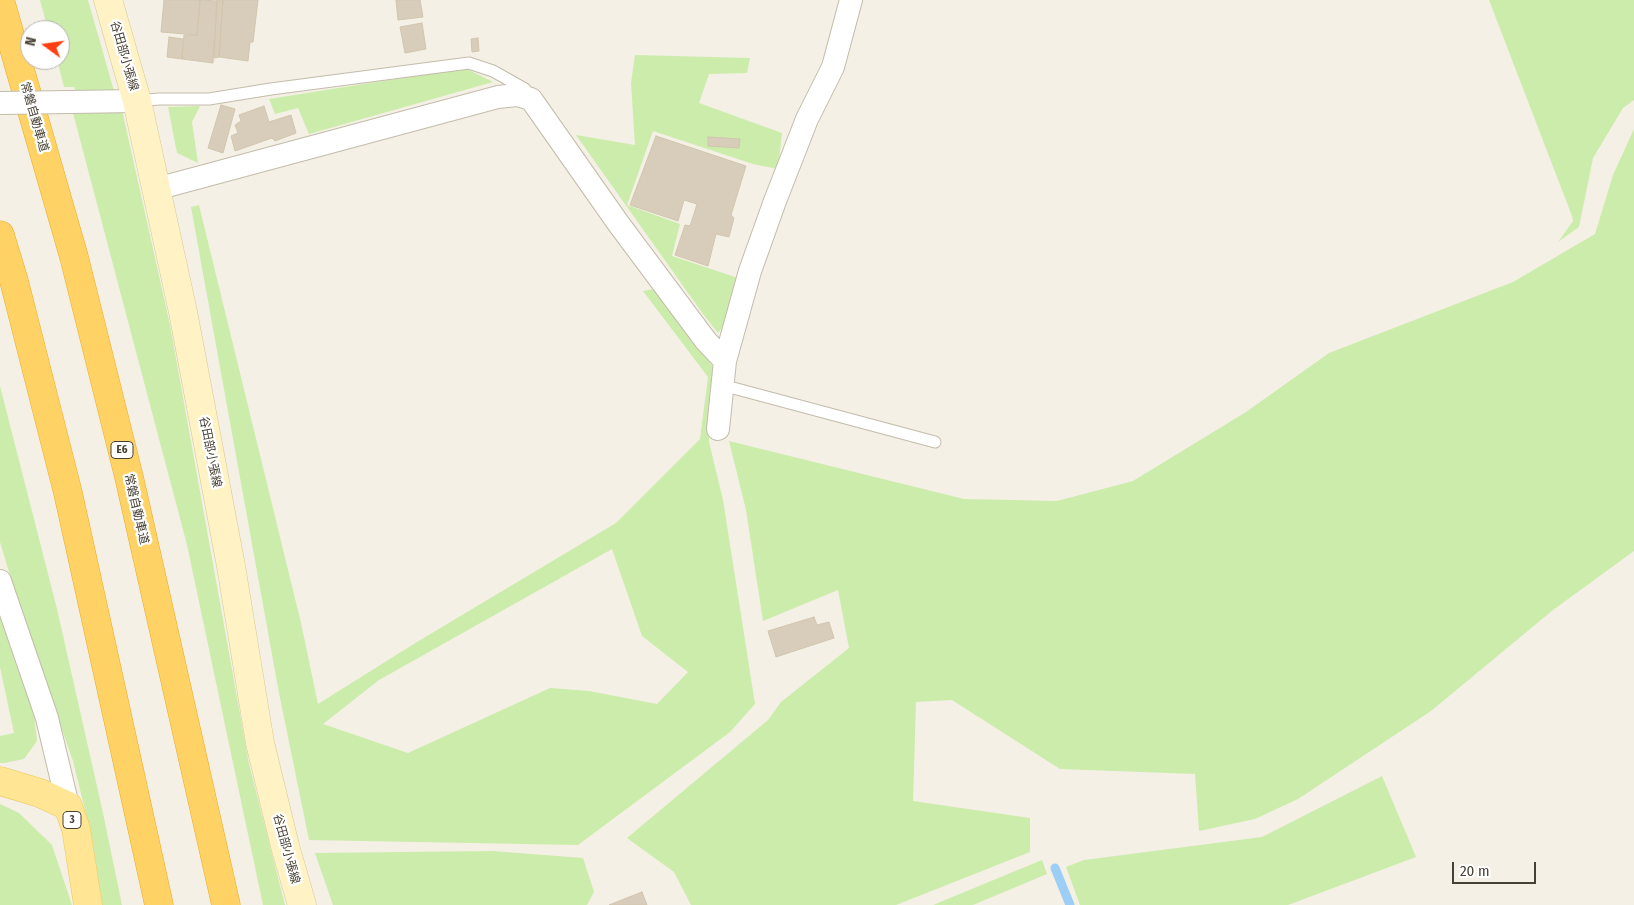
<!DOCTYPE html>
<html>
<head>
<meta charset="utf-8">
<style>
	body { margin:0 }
	#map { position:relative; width:1634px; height:905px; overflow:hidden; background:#f4f0e5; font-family:"Fira Sans Condensed",sans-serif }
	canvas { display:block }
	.north { position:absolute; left:20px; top:20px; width:50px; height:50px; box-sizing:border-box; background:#fff; border:1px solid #b5b3ae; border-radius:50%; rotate:284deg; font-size:14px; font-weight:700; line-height:20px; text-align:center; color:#474134 }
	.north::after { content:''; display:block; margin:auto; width:18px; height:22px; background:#ff3f12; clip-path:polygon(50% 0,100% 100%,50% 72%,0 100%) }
	.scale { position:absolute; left:1452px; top:862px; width:84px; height:22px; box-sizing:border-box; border:2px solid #474134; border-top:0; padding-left:6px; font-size:15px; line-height:18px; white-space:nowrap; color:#474134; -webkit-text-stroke:4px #fff; paint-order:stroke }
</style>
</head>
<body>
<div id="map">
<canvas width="1634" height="905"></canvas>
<div class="north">N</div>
<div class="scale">20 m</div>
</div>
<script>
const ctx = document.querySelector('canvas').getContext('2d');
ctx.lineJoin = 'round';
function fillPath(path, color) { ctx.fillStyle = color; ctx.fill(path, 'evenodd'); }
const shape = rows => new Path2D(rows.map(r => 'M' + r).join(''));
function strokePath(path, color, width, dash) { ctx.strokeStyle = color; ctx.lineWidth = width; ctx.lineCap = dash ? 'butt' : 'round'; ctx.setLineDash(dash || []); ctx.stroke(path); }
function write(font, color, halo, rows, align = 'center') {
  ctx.font = font + ' "Fira Sans Condensed","Noto Sans JP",sans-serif'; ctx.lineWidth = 4.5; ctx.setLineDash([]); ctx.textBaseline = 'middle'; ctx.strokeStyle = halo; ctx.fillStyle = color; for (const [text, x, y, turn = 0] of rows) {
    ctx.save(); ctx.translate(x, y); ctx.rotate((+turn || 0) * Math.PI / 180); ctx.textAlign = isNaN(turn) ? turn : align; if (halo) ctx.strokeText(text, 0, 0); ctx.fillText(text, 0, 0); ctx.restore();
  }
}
fillPath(shape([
	[40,0,88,0,114,91,76,92,74,87,64,87,57,60,60,60,60,30,48,30],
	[1489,0,1634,0,1634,100,1623,108,1593,158,1579,227,1558,242,1573,221,1572,216],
	[635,55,750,58,747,73,709,74,699,103,782,133,778,169,753,164,653,131,627,205,680,224,672,256,738,278,725,324,718,333,703,314,576,135,635,145,631,83],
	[465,68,493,82,309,134,298,108,275,114,269,99],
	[200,106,192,122,198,163,177,153,168,107],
	[122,110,170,325,249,764,285,905,263,905,187,545,73,113],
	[1634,129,1634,551,1553,610,1431,711,1298,799,1255,819,1199,831,1195,774,1060,769,952,700,916,702,913,801,1030,818,1030,852,896,905,691,905,674,872,627,838,768,720,781,702,849,648,838,590,763,621,746,510,729,441,964,499,1057,501,1133,481,1246,412,1329,353,1513,282,1595,234,1613,175],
	[199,205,301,623,318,704,417,642,616,523,700,439,708,377,643,291,654,289,716,371,710,407,709,442,723,500,755,704,730,732,578,845,309,840,279,693,191,207],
	[612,549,642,636,688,672,657,704,589,691,550,688,408,753,323,724,379,680],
	[0,386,57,609,103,813,122,905,102,905,93,843,73,761,21,612,0,542],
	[0,607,33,706,37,741,24,759,4,763,0,763,0,736,14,733,0,667],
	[1382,776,1416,857,1288,905,1080,905,1066,867,1084,860,1262,837],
	[0,804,19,813,52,845,72,905,0,905],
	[492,851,583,858,594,892,587,905,333,905,315,853],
	[1042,860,1047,874,973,905,933,905]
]), '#ccecab');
strokePath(shape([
	[1055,868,1070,905]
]), '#9ccef6', 9);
const building = shape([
	[164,0,200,0,197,35,161,32,164,0],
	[200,0,217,1,213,63,182,59,184,35,197,35,200,0],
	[217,0,223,0,219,57,214,58,217,0],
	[223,0,258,0,253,42,250,42,248,61,219,57,223,0],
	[396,0,420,0,423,17,398,20,396,0],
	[422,23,426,49,405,53,400,27,422,23],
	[169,37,183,39,182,59,167,57,169,37],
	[478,38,479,51,472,52,471,39,478,38],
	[221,105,235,109,223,153,208,148,221,105],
	[264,106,269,122,291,115,296,133,275,141,272,138,235,151,231,136,238,133,235,125,241,121,239,115,264,106],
	[656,136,746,166,731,215,734,218,729,237,716,234,708,266,675,255,685,225,690,226,697,204,684,200,678,221,630,205,656,136],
	[708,137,740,139,739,148,708,146,708,137],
	[814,617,817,625,829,622,834,638,776,657,768,631,814,617],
	[642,892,647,905,609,905,642,892]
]);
fillPath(building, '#d7cdba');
strokePath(building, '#d2c5ad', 1);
const lane = shape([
	[137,101,159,99,209,99,271,89,469,63,493,71,525,89,527,93],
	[722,385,935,442]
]);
const street = shape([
	[70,102,137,101],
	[156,189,498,97,517,95,531,99,618,223,706,341,725,361],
	[718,429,725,361,750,271,775,201,807,119,833,67,851,0],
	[0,581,47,718,68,806]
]);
const secondary = shape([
	[108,0,137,101,183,312,231,566,260,743,285,846,302,905]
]);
const primary = shape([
	[0,781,40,793,68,806,76,829,88,905]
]);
const highway = shape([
	[0,0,74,257,129,477,226,905],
	[0,235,14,281,68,493,159,905]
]);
strokePath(lane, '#c3bcaa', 13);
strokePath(street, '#c3bcaa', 24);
strokePath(secondary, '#d8c891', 29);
strokePath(primary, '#eec75a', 29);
strokePath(highway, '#eaab29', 29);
strokePath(lane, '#fff', 11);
strokePath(street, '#fff', 22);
strokePath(secondary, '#fff3c5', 28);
strokePath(primary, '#ffe594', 28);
strokePath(highway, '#ffd266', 28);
const streetBridge = shape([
	[0,103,70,102]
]);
strokePath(streetBridge, '#c3bcaa', 24, []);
strokePath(streetBridge, '#fff', 22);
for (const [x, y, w] of [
	[122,450,22],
	[72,820,18]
]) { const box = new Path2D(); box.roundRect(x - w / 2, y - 8.5, w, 17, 4); ctx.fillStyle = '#fff'; ctx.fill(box); strokePath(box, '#474134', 1); }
write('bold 11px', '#474134', null, [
	["E6",122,450],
	["3",72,820]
]);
write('12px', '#474134', '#fff', [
	["谷田部小張線",124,56,74],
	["常磐自動車道",34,117,74],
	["谷田部小張線",210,452,79],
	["常磐自動車道",136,509,77],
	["谷田部小張線",286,849,75]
]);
</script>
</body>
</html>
